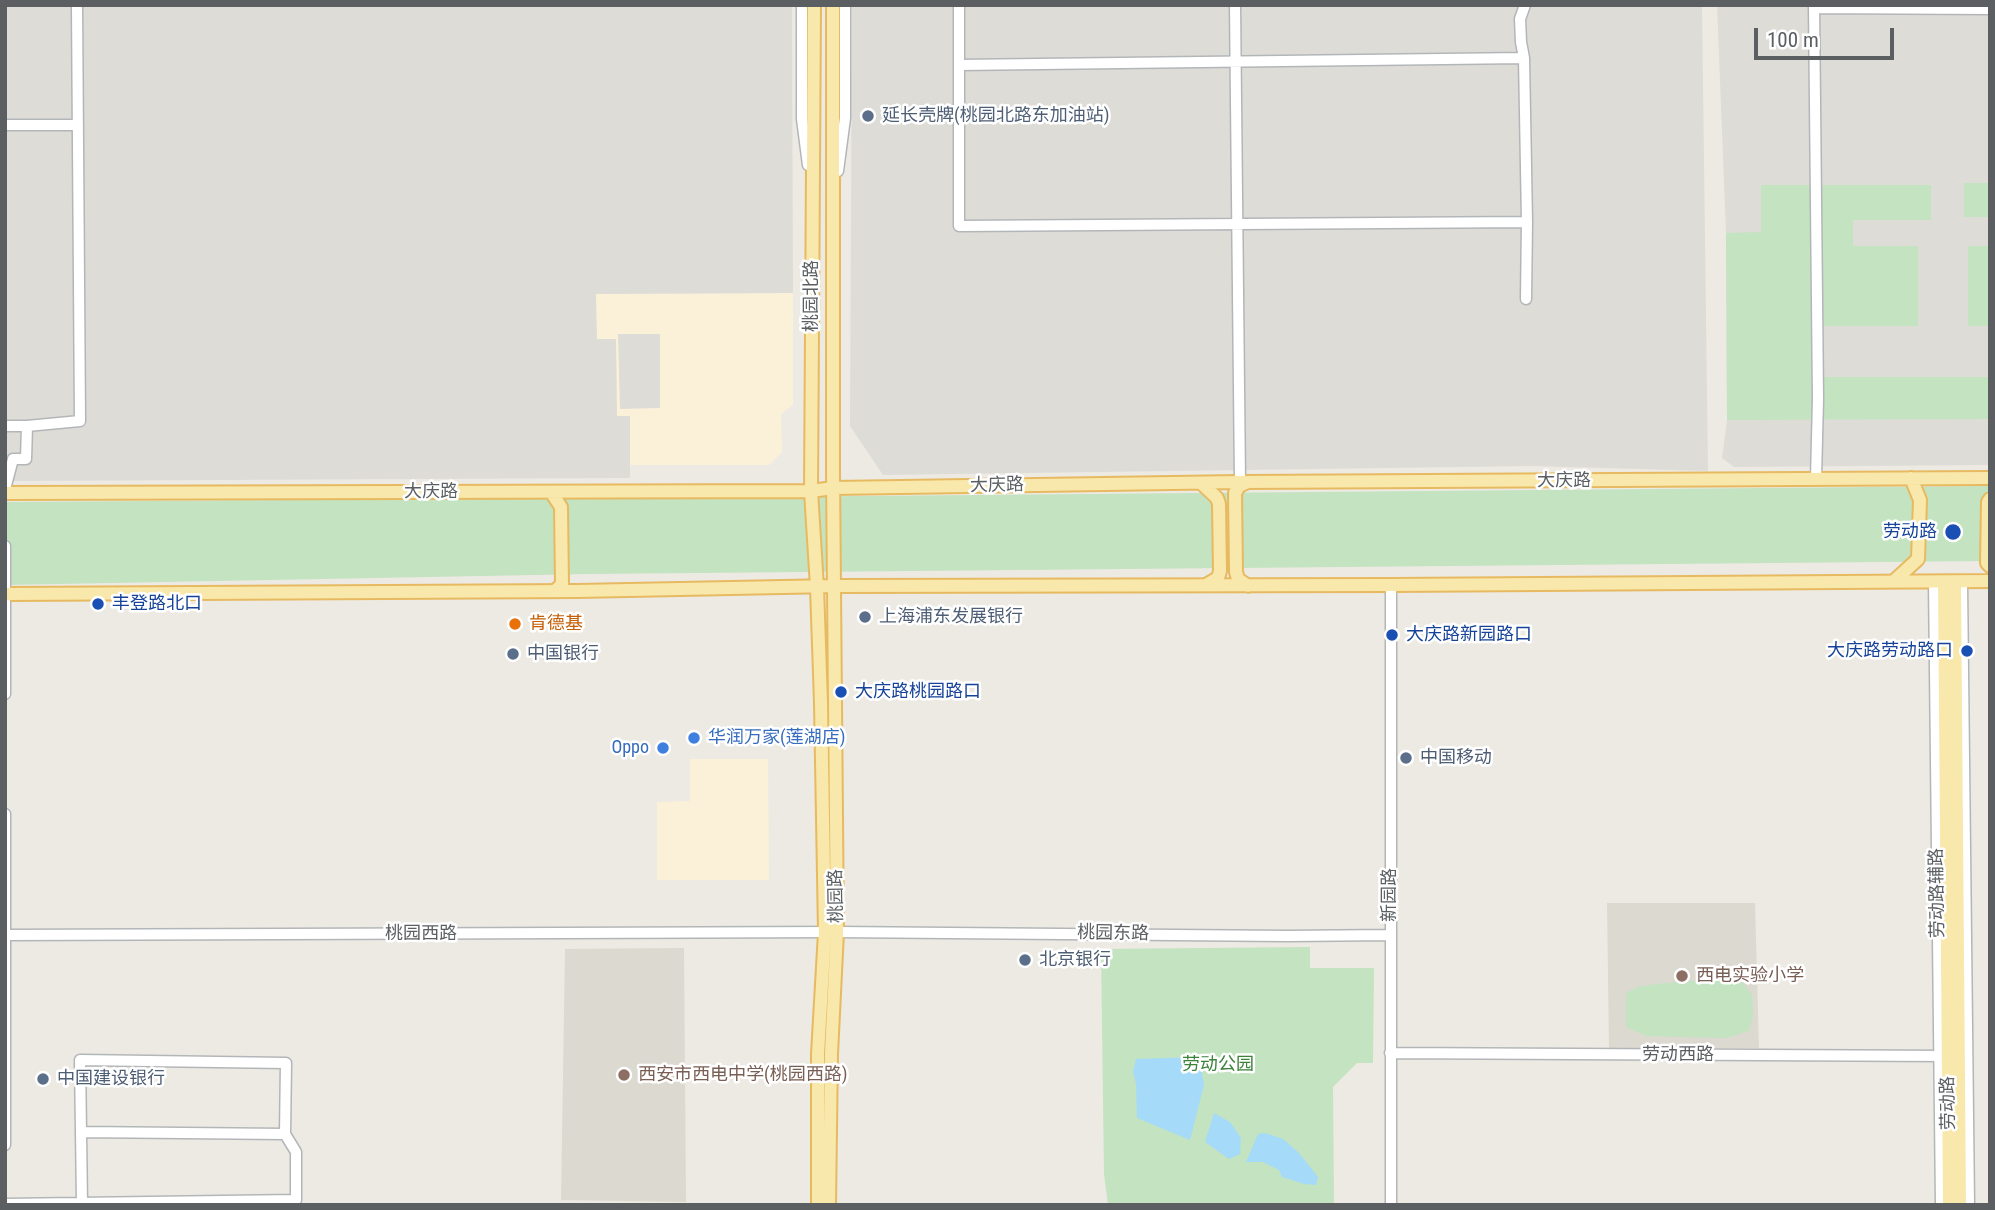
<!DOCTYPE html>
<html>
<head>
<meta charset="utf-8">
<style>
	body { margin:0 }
	#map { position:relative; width:1995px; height:1210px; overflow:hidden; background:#edeae3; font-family:"Roboto Condensed",sans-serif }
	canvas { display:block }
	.frame { position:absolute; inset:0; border:7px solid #5b5f62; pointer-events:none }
	.scale { position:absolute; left:1754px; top:28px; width:140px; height:32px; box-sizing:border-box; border:4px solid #5b5f62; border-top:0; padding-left:9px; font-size:21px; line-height:24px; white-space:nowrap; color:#5b5f62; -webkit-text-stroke:5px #fff; paint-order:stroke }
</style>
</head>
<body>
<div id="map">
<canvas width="1995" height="1210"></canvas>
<div class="frame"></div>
<div class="scale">100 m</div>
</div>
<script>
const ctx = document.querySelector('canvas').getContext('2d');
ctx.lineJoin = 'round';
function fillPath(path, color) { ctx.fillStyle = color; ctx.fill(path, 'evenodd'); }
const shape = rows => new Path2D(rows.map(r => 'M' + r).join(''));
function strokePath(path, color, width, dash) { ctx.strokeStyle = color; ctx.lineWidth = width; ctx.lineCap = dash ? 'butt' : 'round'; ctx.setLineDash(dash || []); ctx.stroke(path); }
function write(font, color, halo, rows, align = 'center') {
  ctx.font = font + ' "Roboto Condensed","Noto Sans SC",sans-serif'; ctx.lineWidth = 5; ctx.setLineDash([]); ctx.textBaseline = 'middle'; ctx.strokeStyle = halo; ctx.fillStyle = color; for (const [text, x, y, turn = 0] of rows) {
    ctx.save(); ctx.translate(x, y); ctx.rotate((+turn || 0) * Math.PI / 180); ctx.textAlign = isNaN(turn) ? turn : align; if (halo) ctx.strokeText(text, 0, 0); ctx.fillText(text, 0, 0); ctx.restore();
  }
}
fillPath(shape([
	[793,293,793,405,781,414,782,452,769,465,630,465,630,416,617,416,616,340,597,339,595,294],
	[690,759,768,759,769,880,657,880,657,802,690,801]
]), '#fbf1d9');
fillPath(shape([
	[5,5,792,5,793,293,596,294,597,339,616,339,617,416,630,416,630,478,5,481],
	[852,5,1702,5,1708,471,1532,466,883,475,850,426],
	[1717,5,1990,5,1990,465,1734,467,1722,458,1727,420,1726,233],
	[618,334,660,334,660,408,620,409]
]), '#dedcd7');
fillPath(shape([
	[1607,903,1755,903,1759,1048,1609,1048],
	[684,948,686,1202,561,1200,565,949]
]), '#dcd9d1');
fillPath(shape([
	[1964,183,1990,183,1990,217,1964,217],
	[1761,185,1931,185,1931,220,1853,220,1853,246,1918,246,1918,326,1820,326,1821,377,1990,377,1990,419,1727,420,1726,233,1761,232],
	[1968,246,1990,246,1990,326,1968,326],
	[1990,486,1990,561,587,574,5,585,5,502,864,496],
	[1310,947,1310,968,1374,968,1373,1063,1357,1063,1333,1087,1334,1205,1108,1205,1104,1174,1101,949],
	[1689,981,1741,981,1752,995,1753,1014,1749,1031,1726,1038,1646,1036,1626,1027,1626,993,1638,987,1656,984]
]), '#c3e3c1');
fillPath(shape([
	[1199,1057,1204,1085,1190,1140,1137,1118,1136,1084,1133,1071,1136,1059],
	[1214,1113,1230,1122,1241,1138,1240,1154,1229,1159,1205,1142],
	[1265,1133,1283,1139,1299,1153,1318,1177,1316,1185,1304,1184,1282,1177,1279,1170,1263,1162,1246,1162,1258,1134]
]), '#a6daf9');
const minor = shape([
	[802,5,802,119,808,165],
	[959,5,959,226,1527,222],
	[1235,5,1240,482],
	[1525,5,1520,19,1521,42,1524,58,1527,222,1526,299],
	[1814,5,1818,399,1816,478],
	[1814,8,1990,9],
	[959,65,1524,58],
	[5,125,78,125],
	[838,171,845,118,845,5],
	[5,426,27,426,80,421,77,5],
	[5,489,13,459,26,459,27,426],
	[5,546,5,694],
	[1934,582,1941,1205],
	[1962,582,1969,1205],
	[5,814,5,1145],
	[5,935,837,932,1287,936,1390,935],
	[1390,1053,1946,1056],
	[81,1132,82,1204],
	[5,1204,296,1200,296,1152,285,1134,286,1063,80,1060,81,1132,285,1134],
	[1391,1205,1391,585]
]);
const major = shape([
	[814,5,811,491,817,587,821,703,825,932,818,1054,818,1205],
	[1248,482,1239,486,1235,493,1236,572,1238,579,1248,586],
	[1201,483,1217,498,1219,504,1220,571,1218,578,1206,585],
	[551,492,561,507,562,584,555,591],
	[5,493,811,491,833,488,1240,482,1990,478],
	[1990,499,1988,502,1987,563,1990,566],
	[1894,581,1918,559,1920,500,1911,478],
	[1944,582,1949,1205],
	[1955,582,1960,1205],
	[5,594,577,591,834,586,1391,585,1990,581],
	[829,1205,831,1054,837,932,833,473,833,5]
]);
strokePath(minor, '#b3b6b9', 13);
strokePath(major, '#e7ba61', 16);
strokePath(minor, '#fff', 10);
strokePath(major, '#f9e8ab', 12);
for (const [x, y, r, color] of [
	[868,116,7,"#5c6f8a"],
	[1953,532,9,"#1a4fb4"],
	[98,604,7,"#1a4fb4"],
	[865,617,7,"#5c6f8a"],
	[515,624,7,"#e8710a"],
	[1392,635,7,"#1a4fb4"],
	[1967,651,7,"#1a4fb4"],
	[513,654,7,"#5c6f8a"],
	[841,692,7,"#1a4fb4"],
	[694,738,7,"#3f7fe0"],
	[663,748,7,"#3f7fe0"],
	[1406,758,7,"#5c6f8a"],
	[1025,960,7,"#5c6f8a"],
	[1682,976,7,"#8d6e63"],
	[624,1075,7,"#8d6e63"],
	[43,1079,7,"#5c6f8a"]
]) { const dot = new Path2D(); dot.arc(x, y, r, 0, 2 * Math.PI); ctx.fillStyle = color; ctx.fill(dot); strokePath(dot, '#fff', 2.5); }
write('18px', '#4e5e75', '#fff', [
	["延长壳牌(桃园北路东加油站)",882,116],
	["上海浦东发展银行",879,617],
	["中国银行",527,654],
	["中国移动",1420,758],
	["北京银行",1039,960],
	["中国建设银行",57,1079]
], 'left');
write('18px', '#5b5f62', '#fff', [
	["桃园北路",812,296,-90],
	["大庆路",1564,481],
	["大庆路",997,486,-1],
	["大庆路",431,492],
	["劳动路辅路",1938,893,-91],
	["新园路",1390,895,-90],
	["桃园路",837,896,-91],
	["桃园西路",421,934],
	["桃园东路",1113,934,1],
	["劳动西路",1678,1055],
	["劳动路",1949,1103,-91]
]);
write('18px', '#164399', '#fff', [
	["劳动路",1937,532,"right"],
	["丰登路北口",112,604],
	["大庆路新园路口",1406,635],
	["大庆路劳动路口",1953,651,"right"],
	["大庆路桃园路口",855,692]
], 'left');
write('18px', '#c56008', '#fff', [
	["肯德基",529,624]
], 'left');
write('18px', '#366cbe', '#fff', [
	["华润万家(莲湖店)",708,738],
	["Oppo",649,748,"right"]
], 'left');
write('18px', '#785e54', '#fff', [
	["西电实验小学",1696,976],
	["西安市西电中学(桃园西路)",638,1075]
], 'left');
write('18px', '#3b823b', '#fff', [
	["劳动公园",1218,1065]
]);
</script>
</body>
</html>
